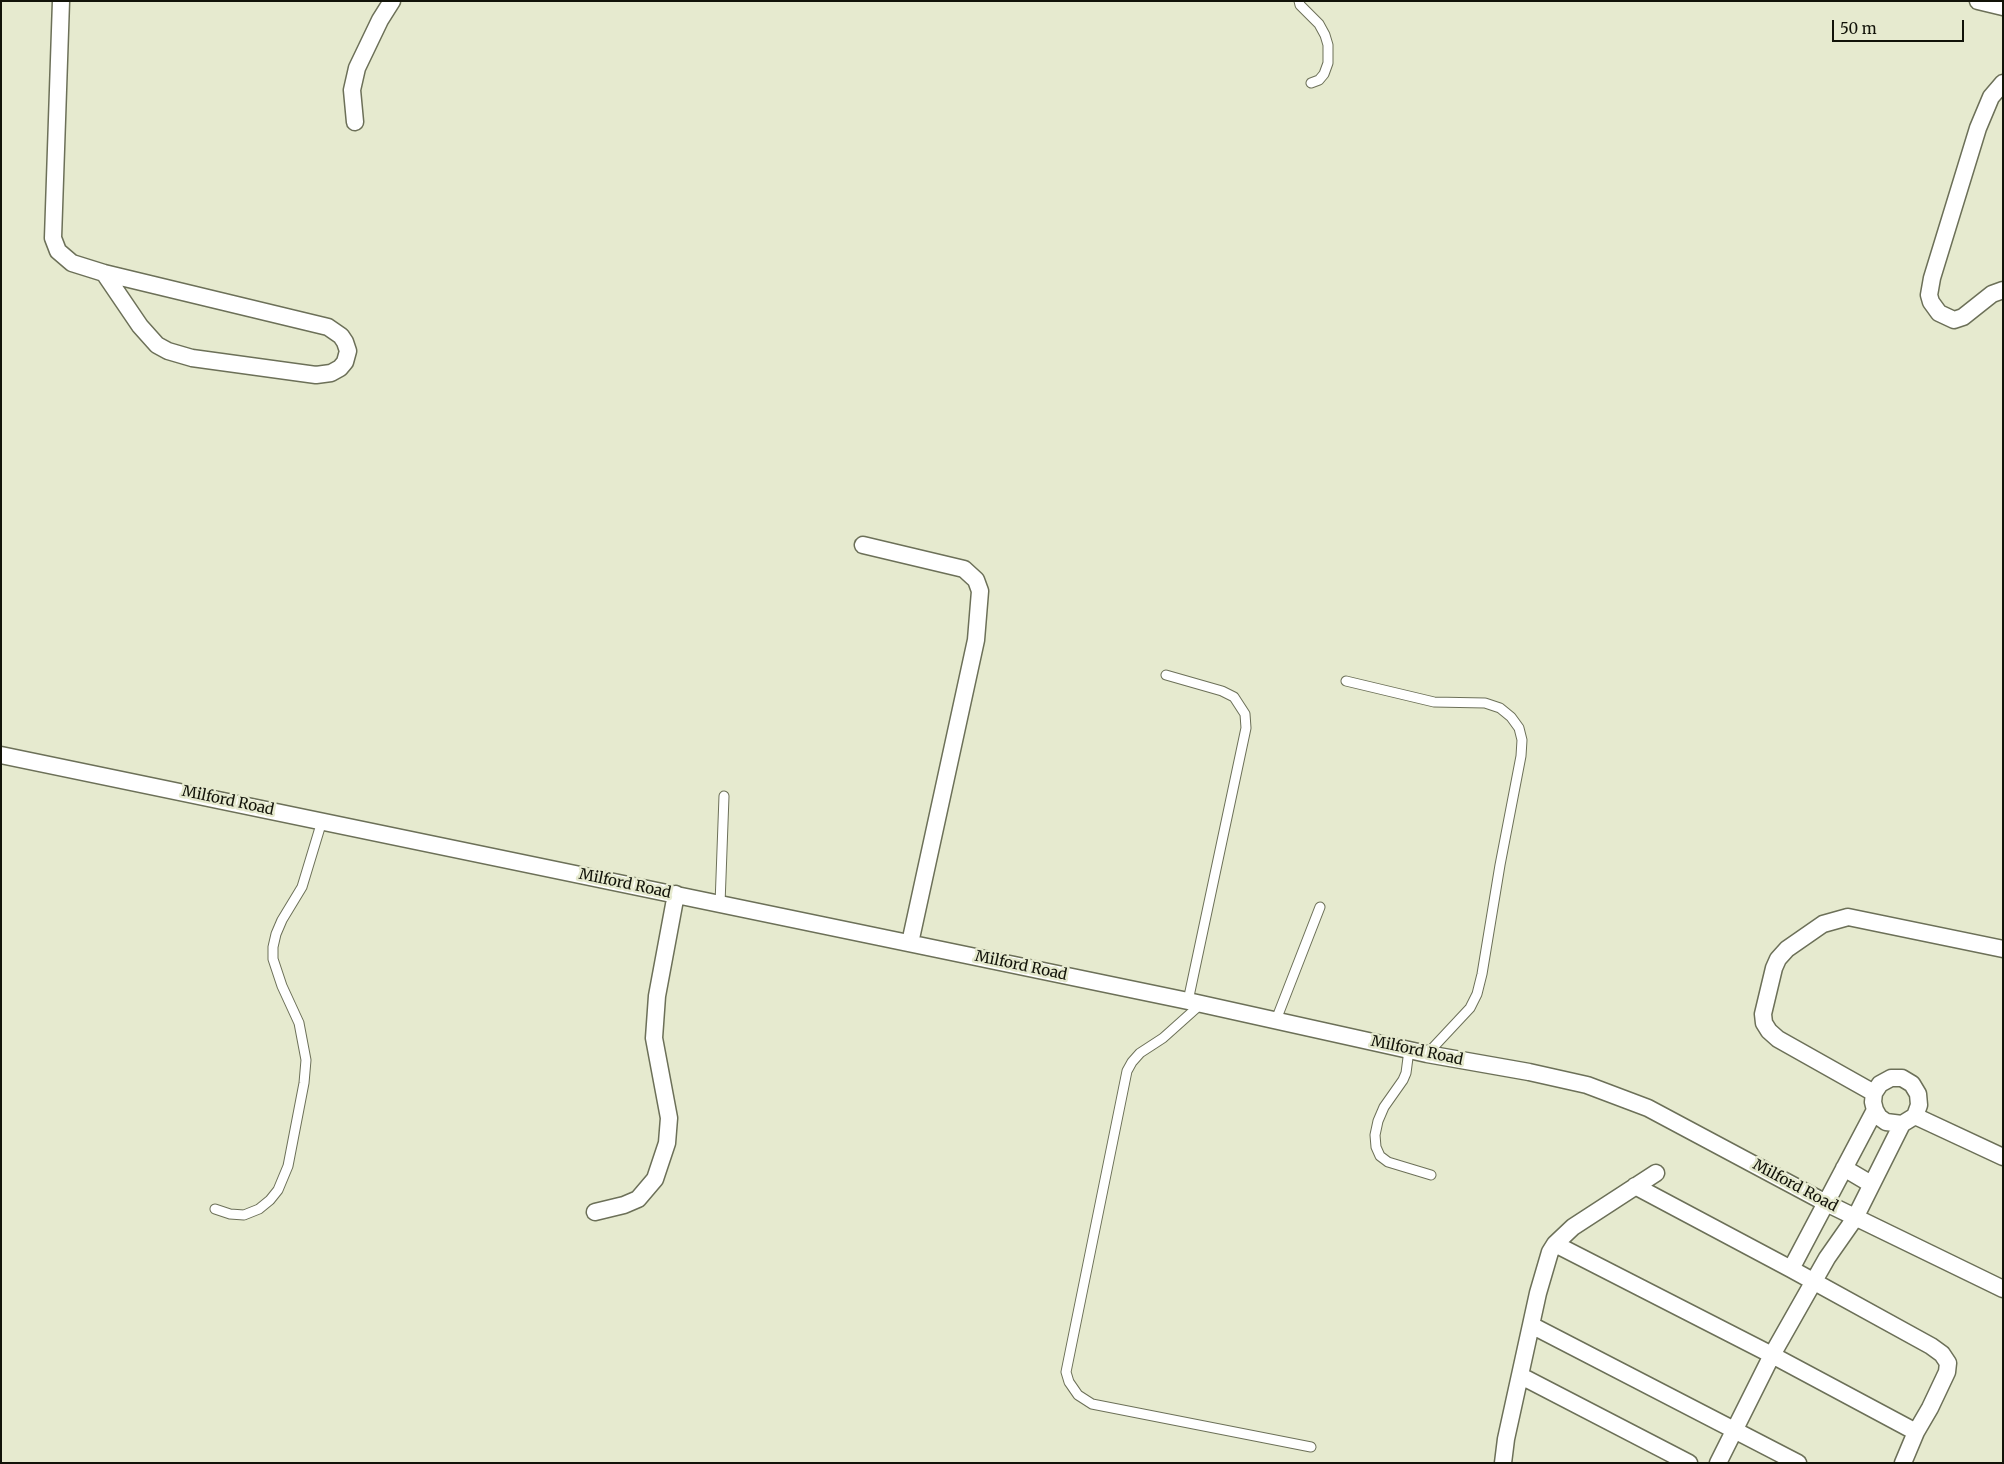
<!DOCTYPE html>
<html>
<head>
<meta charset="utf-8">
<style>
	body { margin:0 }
	#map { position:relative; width:2004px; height:1464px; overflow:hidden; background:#e6eacf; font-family:Merriweather,serif }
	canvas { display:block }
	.frame { position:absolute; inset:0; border:2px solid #121309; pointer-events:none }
	.scale { position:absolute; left:1832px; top:20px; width:132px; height:22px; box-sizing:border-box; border:2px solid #121309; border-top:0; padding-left:6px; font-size:15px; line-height:18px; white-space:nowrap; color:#121309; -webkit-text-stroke:4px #e6eacf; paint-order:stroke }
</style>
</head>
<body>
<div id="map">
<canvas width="2004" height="1464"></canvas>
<div class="frame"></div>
<div class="scale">50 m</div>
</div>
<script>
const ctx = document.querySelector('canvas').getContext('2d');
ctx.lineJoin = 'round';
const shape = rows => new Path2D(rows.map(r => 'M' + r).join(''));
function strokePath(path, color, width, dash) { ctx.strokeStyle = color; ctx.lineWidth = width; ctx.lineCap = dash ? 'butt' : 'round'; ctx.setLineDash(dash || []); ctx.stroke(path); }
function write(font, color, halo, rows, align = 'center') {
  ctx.font = font + ' Merriweather,serif'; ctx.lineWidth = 5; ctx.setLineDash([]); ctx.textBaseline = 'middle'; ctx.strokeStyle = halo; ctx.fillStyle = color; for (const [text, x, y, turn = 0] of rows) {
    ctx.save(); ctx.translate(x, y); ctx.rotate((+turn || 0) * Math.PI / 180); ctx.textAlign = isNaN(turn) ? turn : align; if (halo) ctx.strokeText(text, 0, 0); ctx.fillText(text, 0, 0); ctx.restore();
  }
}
const service = shape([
	[1299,1,1300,5,1319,24,1325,35,1328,45,1328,63,1324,74,1319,80,1311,83],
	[1166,675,1222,691,1234,697,1245,714,1246,728,1188,1001],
	[1346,681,1434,702,1485,703,1500,708,1511,717,1519,728,1522,740,1521,756,1500,865,1482,974,1477,994,1470,1008,1427,1054],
	[720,904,724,796],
	[1201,1004,1163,1038,1140,1053,1132,1062,1127,1071,1066,1372,1069,1382,1078,1395,1092,1404,1311,1447],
	[1276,1020,1320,907],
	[1409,1050,1406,1073,1403,1080,1384,1107,1378,1121,1375,1135,1376,1147,1380,1156,1388,1162,1431,1175],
	[215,1209,230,1214,244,1215,259,1209,270,1200,278,1190,288,1166,304,1083,306,1060,299,1023,282,986,273,959,273,947,276,934,282,920,302,887,322,821]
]);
const minor = shape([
	[61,1,53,238,58,251,72,263,104,273,328,327,341,336,345,342,348,351,345,362,340,368,331,373,316,375,192,358,168,351,157,345,140,326,104,273],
	[1978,1,2003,7],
	[2003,83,1991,97,1978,128,1932,278,1929,295,1931,302,1939,313,1954,320,1963,317,1992,294,2003,290],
	[355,122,352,90,357,68,380,20,392,1],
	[863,545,964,569,976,580,980,591,976,640,910,943],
	[1,755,1188,1001,1427,1054,1529,1072,1587,1085,1648,1108,1826,1203,2003,1289],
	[1874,1093,1778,1039,1769,1031,1764,1023,1763,1014,1774,968,1778,959,1787,949,1823,924,1848,917,2003,949],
	[1915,1116,2003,1157],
	[1844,1168,1871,1184],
	[1635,1186,1791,1269,1931,1346,1942,1354,1948,1363,1947,1372,1930,1408,1916,1432,1903,1463],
	[595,1212,624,1205,638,1199,655,1179,667,1143,669,1118,654,1038,657,996,676,894],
	[1555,1244,1772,1355,1916,1432],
	[1791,1269,1875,1110,1873,1102,1874,1093,1880,1084,1891,1078,1902,1078,1912,1084,1918,1094,1919,1105,1915,1116,1902,1124,1886,1122,1879,1117,1875,1110],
	[1531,1325,1798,1463],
	[1521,1376,1689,1463],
	[1503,1463,1506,1439,1538,1293,1550,1252,1555,1244,1573,1227,1656,1173],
	[1718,1463,1772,1355,1827,1258,1855,1218,1902,1124]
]);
strokePath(service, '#6c7058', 11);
strokePath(minor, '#6c7058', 19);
strokePath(service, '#fff', 9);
strokePath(minor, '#fff', 16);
write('15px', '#121309', '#e6eacf', [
	["Milford Road",228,801,12],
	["Milford Road",625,884,12],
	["Milford Road",1021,966,12],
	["Milford Road",1417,1051,12],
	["Milford Road",1795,1186,28]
]);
</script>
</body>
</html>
